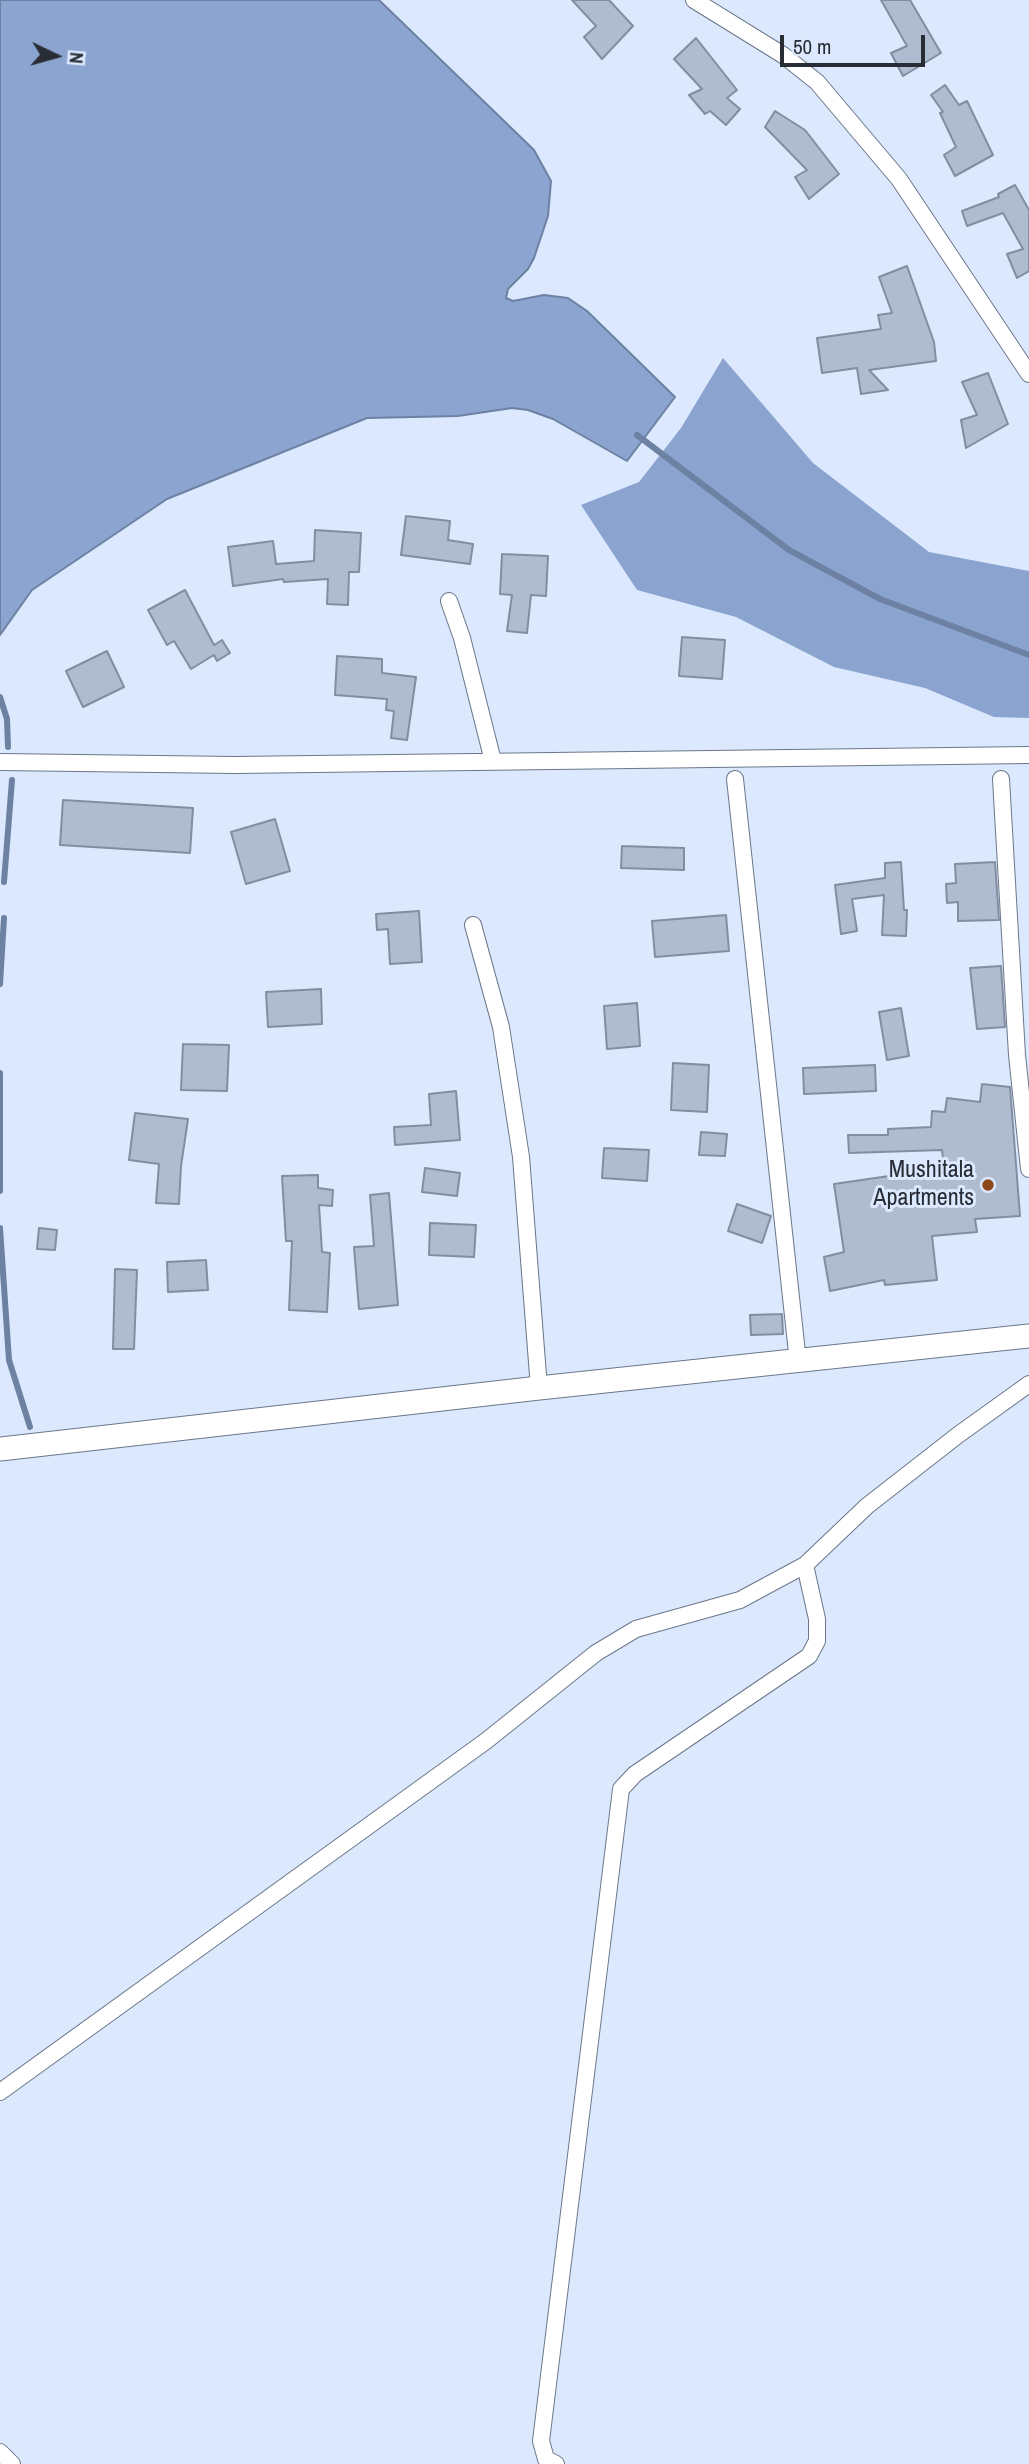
<!DOCTYPE html>
<html>
<head>
<meta charset="utf-8">
<style>
	body { margin:0 }
	#map { position:relative; width:1029px; height:2464px; overflow:hidden; background:#dbe8fd; font-family:"Archivo Narrow",sans-serif }
	canvas { display:block }
	.north { position:absolute; left:21px; top:21px; width:70px; height:70px; -webkit-text-stroke:5px #dbe8fd; paint-order:stroke; rotate:95deg; font-size:19px; font-weight:700; line-height:28px; text-align:center; color:#282d35 }
	.north::after { content:''; display:block; margin:auto; width:24px; height:32px; background:#282d35; clip-path:polygon(50% 0,100% 100%,50% 72%,0 100%) }
	.scale { position:absolute; left:780px; top:35px; width:145px; height:32px; box-sizing:border-box; border:4px solid #282d35; border-top:0; padding-left:9px; font-size:21px; line-height:24px; white-space:nowrap; color:#282d35; -webkit-text-stroke:5px #dbe8fd; paint-order:stroke }
</style>
</head>
<body>
<div id="map">
<canvas width="1029" height="2464"></canvas>
<div class="north">N</div>
<div class="scale">50 m</div>
</div>
<script>
const ctx = document.querySelector('canvas').getContext('2d');
ctx.lineJoin = 'round';
function fillPath(path, color) { ctx.fillStyle = color; ctx.fill(path, 'evenodd'); }
const shape = rows => new Path2D(rows.map(r => 'M' + r).join(''));
function strokePath(path, color, width, dash) { ctx.strokeStyle = color; ctx.lineWidth = width; ctx.lineCap = dash ? 'butt' : 'round'; ctx.setLineDash(dash || []); ctx.stroke(path); }
function write(font, color, halo, rows, align = 'center') {
  ctx.font = font + ' "Archivo Narrow",sans-serif'; ctx.lineWidth = 6; ctx.setLineDash([]); ctx.textBaseline = 'middle'; ctx.strokeStyle = halo; ctx.fillStyle = color; for (const [text, x, y, turn = 0] of rows) {
    ctx.save(); ctx.translate(x, y); ctx.rotate((+turn || 0) * Math.PI / 180); ctx.textAlign = isNaN(turn) ? turn : align; if (halo) ctx.strokeText(text, 0, 0); ctx.fillText(text, 0, 0); ctx.restore();
  }
}
fillPath(shape([
	[723,358,813,463,929,552,1029,571,1029,718,994,717,925,688,834,667,736,617,637,590,581,505,639,482,681,428]
]), '#8aa4cf');
const water = shape([
	[0,0,379,0,534,150,551,181,548,216,534,258,528,269,508,289,506,298,513,301,544,295,568,298,587,311,675,397,627,461,553,419,528,410,512,408,458,416,367,418,167,499,32,590,0,635,0,0]
]);
fillPath(water, '#8ba5d0');
strokePath(water, '#6d81a2', 2);
strokePath(shape([
	[637,435,789,550,880,599,1029,655],
	[0,697,7,719,8,747],
	[4,882,12,780],
	[0,984,4,918],
	[0,1073,0,1191],
	[0,1228,9,1360,30,1427]
]), '#6d81a2', 6);
const building = shape([
	[572,0,609,0,633,26,602,59,584,37,596,26,572,0],
	[881,0,910,0,941,53,903,76,891,53,907,46,881,0],
	[696,38,737,90,727,98,740,109,726,125,710,111,705,114,689,95,702,89,674,59,696,38],
	[945,85,959,105,967,101,993,155,955,176,944,155,956,147,940,113,943,112,931,95,945,85],
	[775,111,805,130,839,174,809,199,795,177,807,170,765,127,775,111],
	[1015,185,1029,210,1029,271,1017,278,1007,254,1023,249,1003,213,967,226,962,211,999,197,998,194,1015,185],
	[907,266,934,342,936,361,869,370,888,390,861,394,857,368,822,373,817,338,881,329,878,315,892,313,879,277,907,266],
	[988,373,1008,424,966,448,961,420,977,415,962,382,988,373],
	[406,516,450,521,448,540,473,544,470,564,401,555,406,516],
	[315,530,361,533,359,572,349,572,348,605,327,604,328,579,284,582,283,579,233,586,228,547,273,541,276,564,314,561,315,530],
	[502,554,548,556,546,596,531,595,527,633,507,631,512,595,500,594,502,554],
	[185,590,214,645,222,640,230,653,217,661,214,655,191,669,174,641,167,645,148,610,185,590],
	[682,637,725,640,722,679,679,676,682,637],
	[107,651,124,687,83,707,66,671,107,651],
	[337,656,382,659,382,673,416,677,407,740,391,738,394,711,386,710,387,699,335,695,337,656],
	[63,800,193,808,190,853,60,845,63,800],
	[275,819,290,871,246,884,231,832,275,819],
	[622,846,684,848,684,870,621,868,622,846],
	[901,862,904,910,907,910,906,936,882,935,884,895,852,899,857,931,841,934,835,885,885,878,885,863,901,862],
	[995,862,999,920,958,921,958,902,947,903,946,884,956,883,955,864,995,862],
	[419,911,422,962,390,964,388,929,377,930,376,914,419,911],
	[726,915,729,951,655,957,652,921,726,915],
	[1001,966,1005,1027,977,1029,970,968,1001,966],
	[321,989,322,1024,268,1027,266,992,321,989],
	[637,1003,640,1046,607,1049,604,1006,637,1003],
	[901,1008,909,1056,887,1060,879,1012,901,1008],
	[183,1044,229,1045,227,1091,181,1090,183,1044],
	[673,1063,709,1065,707,1112,671,1110,673,1063],
	[875,1065,876,1091,804,1094,803,1068,875,1065],
	[982,1084,1010,1087,1020,1216,975,1219,977,1232,932,1236,937,1280,885,1285,884,1280,830,1291,824,1257,844,1252,834,1184,944,1168,942,1150,849,1153,848,1135,888,1135,888,1129,931,1127,932,1111,945,1112,947,1098,980,1102,982,1084],
	[456,1091,460,1140,395,1145,394,1127,431,1125,429,1094,456,1091],
	[135,1113,188,1119,181,1166,179,1204,156,1203,159,1164,129,1160,135,1113],
	[701,1132,727,1134,725,1156,699,1155,701,1132],
	[604,1148,649,1150,647,1181,602,1178,604,1148],
	[425,1168,460,1173,457,1196,422,1192,425,1168],
	[318,1175,318,1188,333,1190,332,1206,319,1205,322,1252,330,1253,327,1312,289,1310,292,1241,286,1241,282,1176,318,1175],
	[389,1193,398,1305,359,1309,354,1247,374,1246,370,1195,389,1193],
	[737,1204,771,1216,762,1243,728,1231,737,1204],
	[430,1223,476,1225,474,1257,429,1255,430,1223],
	[39,1228,57,1230,55,1250,37,1249,39,1228],
	[206,1260,208,1290,168,1292,167,1262,206,1260],
	[115,1269,137,1270,134,1349,113,1349,115,1269],
	[782,1314,783,1334,751,1335,750,1315,782,1314]
]);
fillPath(building, '#afbcd0');
strokePath(building, '#828da0', 2);
const minor = shape([
	[694,0,783,55,817,82,899,179,1029,374],
	[449,601,462,638,493,761],
	[0,762,235,765,1029,755],
	[735,779,798,1362],
	[1001,779,1017,1055,1029,1169],
	[473,925,501,1027,521,1157,539,1388],
	[0,2092,486,1741,596,1653,636,1629,740,1600,805,1565,867,1506,958,1435,1029,1384],
	[0,2452,12,2464],
	[556,2464,546,2459,541,2441,621,1789,635,1774,809,1656,817,1641,817,1619,805,1565]
]);
const secondary = shape([
	[0,1449,539,1388,1029,1336]
]);
strokePath(minor, '#6b7789', 18);
strokePath(secondary, '#6b7789', 25);
strokePath(minor, '#fff', 16);
strokePath(secondary, '#fff', 23);
for (const [x, y, r, color] of [
	[988,1185,7,"#8c481b"]
]) { const dot = new Path2D(); dot.arc(x, y, r, 0, 2 * Math.PI); ctx.fillStyle = color; ctx.fill(dot); strokePath(dot, '#dbe8fd', 2.5); }
write('24px', '#282d35', '#dbe8fd', [
	["Mushitala",974,1171],
	["Apartments",974,1199]
], 'right');
</script>
</body>
</html>
